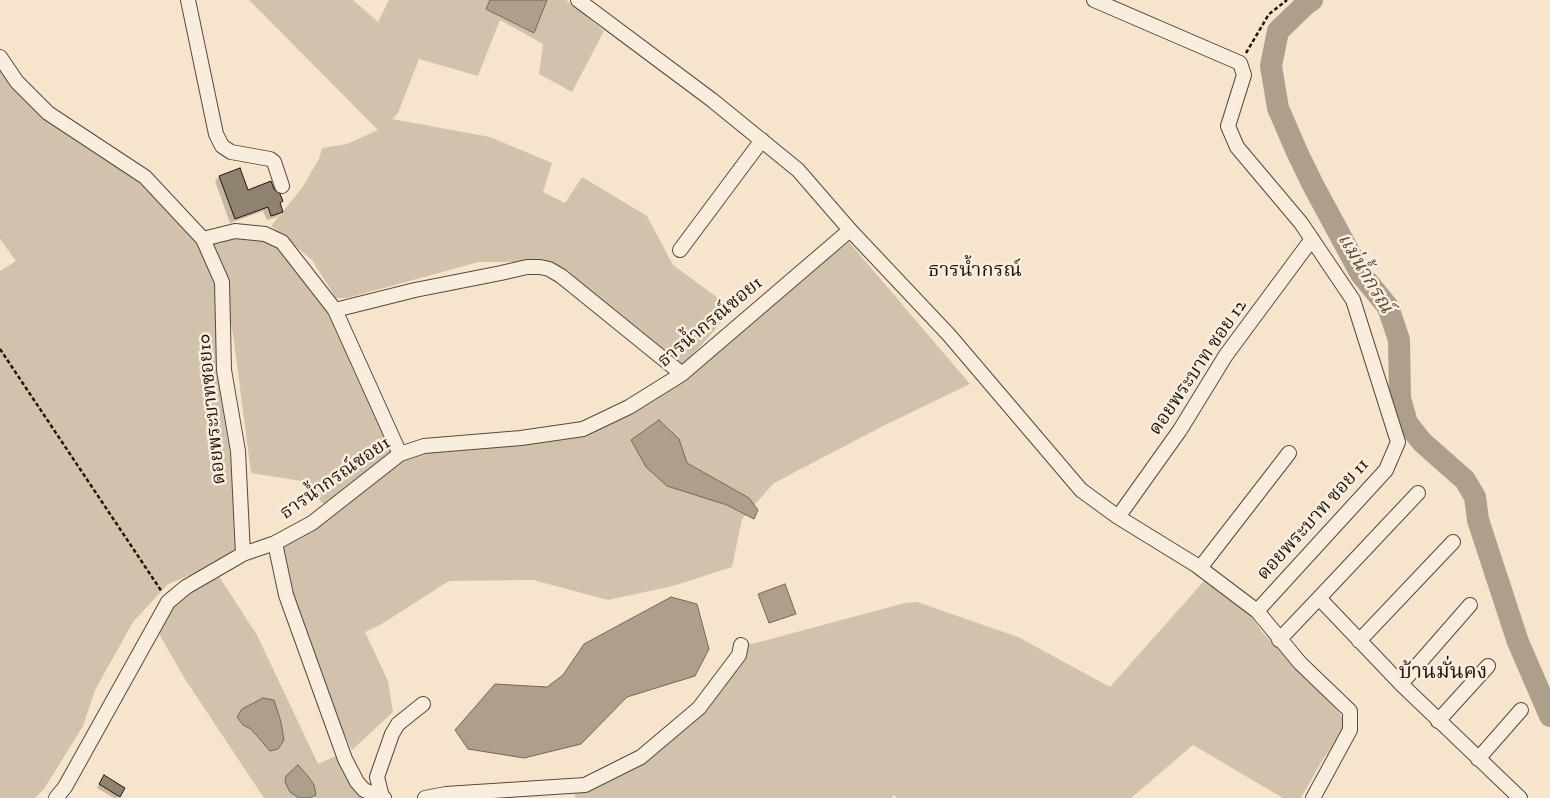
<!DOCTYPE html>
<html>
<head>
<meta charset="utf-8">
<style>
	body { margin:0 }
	canvas { display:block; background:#f6e5cc }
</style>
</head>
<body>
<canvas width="1550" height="798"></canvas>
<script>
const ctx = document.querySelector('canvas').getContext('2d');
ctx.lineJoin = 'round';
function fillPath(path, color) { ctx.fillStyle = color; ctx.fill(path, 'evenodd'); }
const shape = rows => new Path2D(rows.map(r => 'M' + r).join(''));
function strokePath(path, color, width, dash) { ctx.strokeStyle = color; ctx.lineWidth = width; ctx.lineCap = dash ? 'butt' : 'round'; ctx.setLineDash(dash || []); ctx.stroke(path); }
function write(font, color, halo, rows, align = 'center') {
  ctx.font = font + ' "IM FELL DW Pica","Noto Serif Thai",serif'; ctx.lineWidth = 5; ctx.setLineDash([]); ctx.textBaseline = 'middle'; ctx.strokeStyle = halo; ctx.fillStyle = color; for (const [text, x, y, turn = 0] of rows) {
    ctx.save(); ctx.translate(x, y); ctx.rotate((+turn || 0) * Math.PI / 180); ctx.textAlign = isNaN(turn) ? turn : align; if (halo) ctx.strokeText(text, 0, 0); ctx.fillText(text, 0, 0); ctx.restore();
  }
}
fillPath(shape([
	[249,0,353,0,378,22,389,0,566,0,604,31,572,92,539,74,543,44,500,20,478,76,419,59,398,113,392,119,490,137,552,163,543,192,565,203,582,177,647,216,673,265,733,309,683,366,551,262,479,262,347,298,336,298,312,260,271,226,302,188,319,159,322,148,347,144,378,130],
	[0,57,17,82,145,177,203,239,235,231,274,237,335,310,400,454,584,429,682,374,849,242,970,384,883,426,774,483,742,519,732,567,673,586,608,600,533,580,449,581,380,625,365,632,388,681,393,712,352,750,310,663,275,543,335,504,322,503,308,482,251,473,233,334,223,286,243,554,168,584,133,622,95,690,83,726,44,789,35,798,0,798,0,271,16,261,0,239],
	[218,575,257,635,318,764,338,755,364,797,361,798,264,798,185,679,155,627,168,602],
	[1204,581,1250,615,1262,632,1333,704,1343,719,1342,734,1323,759,1301,798,1283,798,1193,745,1131,798,898,798,893,795,892,798,576,798,572,786,641,757,739,655,741,645,756,643,905,603,917,602,1018,637,1110,687]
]), '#d2c2ab');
const water = shape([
	[490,0,547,0,534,33,486,9,490,0],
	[659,420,679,439,687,463,749,498,758,510,754,519,727,505,667,486,646,467,631,440,659,420],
	[785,584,796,614,769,623,758,594,785,584],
	[671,597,697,604,709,649,695,676,627,697,581,744,524,758,468,749,455,730,495,684,547,687,563,675,584,644,671,597],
	[263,698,274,700,281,722,284,740,278,749,270,751,251,729,243,725,237,717,242,709,263,698],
	[298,765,308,776,314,785,316,795,309,798,299,798,290,792,285,782,286,776,298,765]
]);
fillPath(water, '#ad9f8b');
strokePath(water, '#756858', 1);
fillPath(shape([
	[239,170,247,191,279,204,282,212,277,217,267,220,263,211,230,223,215,181,219,177],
	[101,780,124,789,117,798,114,798,97,788]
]), '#0003');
strokePath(shape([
	[1312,0,1305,5,1278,31,1271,66,1278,108,1297,152,1313,185,1361,274,1388,307,1399,340,1400,398,1407,423,1422,442,1465,480,1475,497,1478,520,1518,642,1550,716]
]), '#ad9f8b', 22);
const building = shape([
	[240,168,248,190,271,181,274,189,280,194,283,201,280,203,283,212,271,216,268,207,235,219,219,176,240,168],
	[104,775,125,788,120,797,99,784,104,775]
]);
fillPath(building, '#8f8270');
strokePath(building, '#20160c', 1);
const minor = shape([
	[188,0,216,134,222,146,231,152,270,159,274,162,282,186],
	[578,0,712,100,798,170,850,230,949,335,1081,490,1118,517,1196,565,1257,611,1300,663,1350,711,1350,730,1313,798],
	[1094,0,1240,63,1244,75,1228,126,1237,147,1301,223,1353,300,1398,442,1386,470,1257,611],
	[0,57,17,82,48,113,145,177,203,239,222,282,224,370,238,451,243,554],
	[203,239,235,231,265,234,282,242,335,310,400,454],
	[680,250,762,140],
	[335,310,415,290,501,273,527,267,540,267,549,269,561,276,682,374],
	[1118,517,1180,430,1226,355,1312,239],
	[275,543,286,595,345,759,357,782,364,790,384,798],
	[1200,568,1289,453],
	[1319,598,1418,493],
	[1279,640,1319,598,1401,684,1520,798],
	[1359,641,1453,542],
	[1401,684,1470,605],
	[1438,721,1488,666],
	[1478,759,1521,710],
	[382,797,377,777,392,734,398,724,423,704],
	[56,798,65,787,168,602,186,587,243,554,275,543,312,523,400,454,424,446,521,438,583,429,629,407,682,374,850,230],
	[425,798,446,794,585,785,641,757,699,708,739,655,741,645]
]);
strokePath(minor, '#564a3c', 16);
strokePath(shape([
	[1246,53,1269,14,1287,0],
	[0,349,162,592]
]), '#20160c', 2.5, [4, 2.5]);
strokePath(minor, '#f9eede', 14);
write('19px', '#20160c', '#f9eede', [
	["ธารน้ำกรณ์ซอย1",711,323,-40],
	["ดอยพระบาท ซอย 12",1199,368,-56],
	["ดอยพระบาทซอย10",213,409,-96],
	["ธารน้ำกรณ์ซอย1",336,479,-35],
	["ดอยพระบาท ซอย 11",1314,520,-48]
]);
write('20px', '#20160c', '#f9eede', [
	["ธารน้ำกรณ์",975,272]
]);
write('italic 20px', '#584d3f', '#f9eede', [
	["แม่น้ำกรณ์",1364,274,59]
]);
write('21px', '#20160c', '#f9eede', [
	["บ้านมั่นคง",1443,674]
]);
</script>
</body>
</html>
